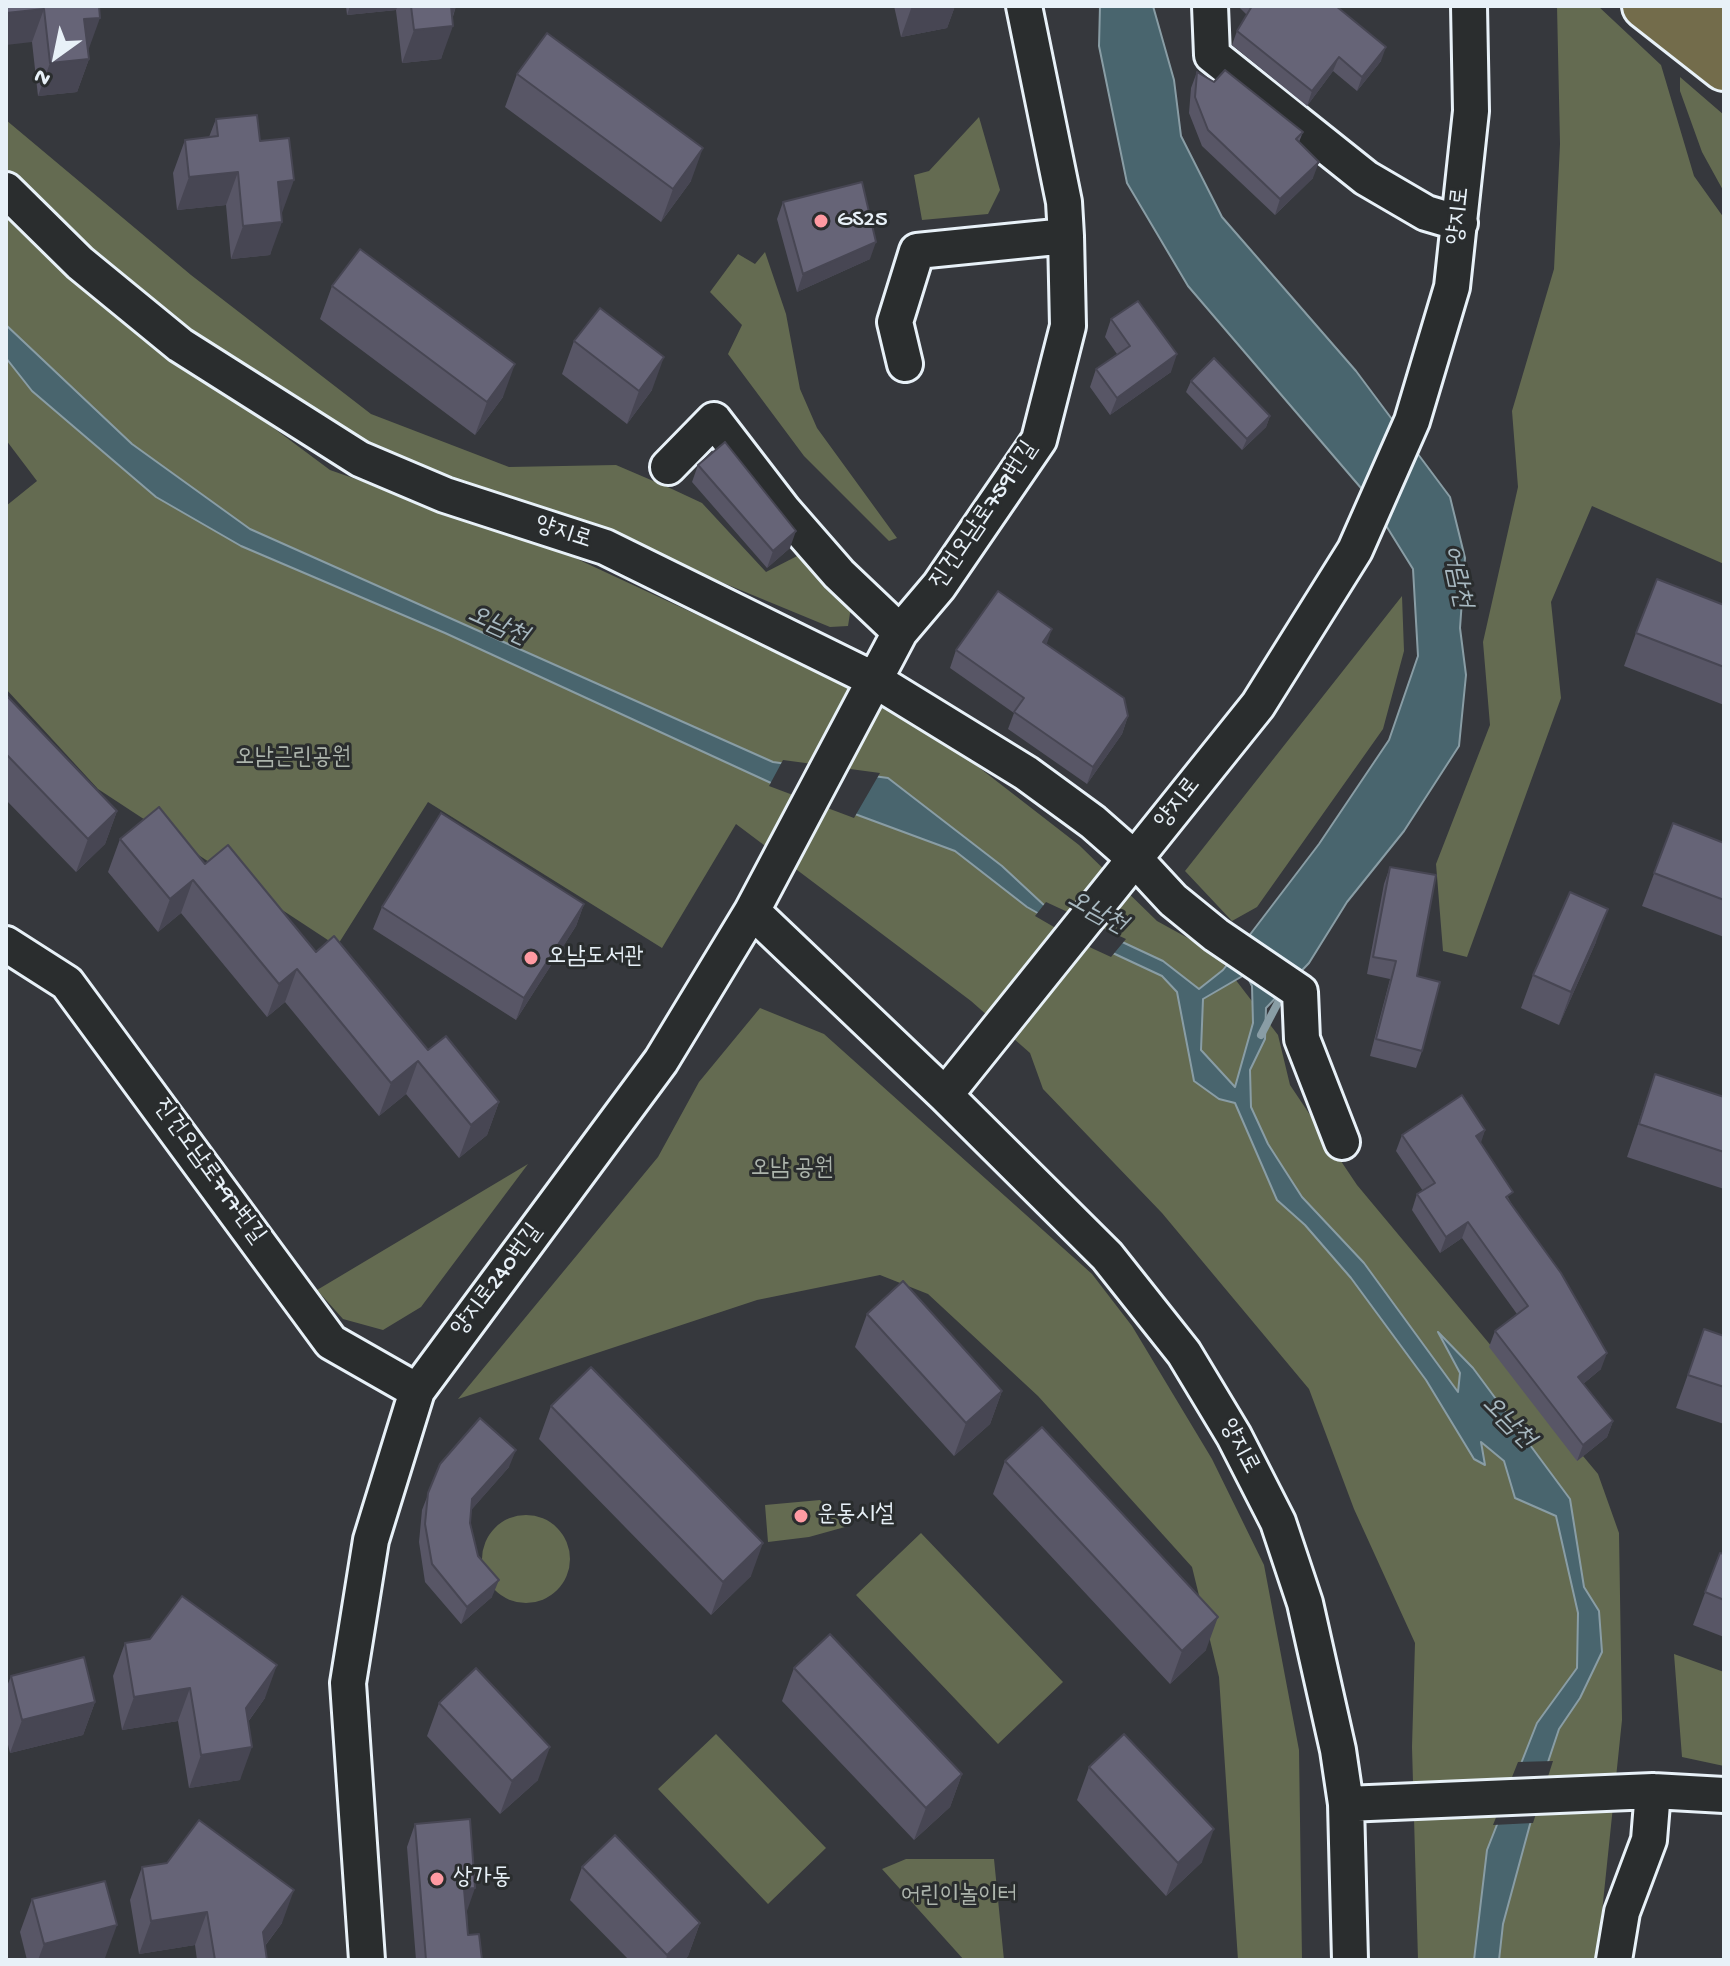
<!DOCTYPE html>
<html>
<head>
<meta charset="utf-8">
<style>
	body { margin:0 }
	#map { position:relative; width:1730px; height:1966px; overflow:hidden; background:#36383d; font-family:"Gochi Hand",sans-serif }
	canvas { display:block }
	.frame { position:absolute; inset:0; border:8px solid #e8f1f8; pointer-events:none }
	.north { position:absolute; left:16px; top:16px; width:80px; height:80px; -webkit-text-stroke:6px #2a2d2e; paint-order:stroke; rotate:213deg; font-size:22px; font-weight:700; line-height:32px; text-align:center; color:#e8f1f8 }
	.north::after { content:''; display:block; margin:auto; width:28px; height:36px; background:#e8f1f8; clip-path:polygon(50% 0,100% 100%,50% 72%,0 100%) }
</style>
</head>
<body>
<div id="map">
<canvas width="1730" height="1966"></canvas>
<div class="frame"></div>
<div class="north">N</div>
</div>
<script>
const ctx = document.querySelector('canvas').getContext('2d');
ctx.lineJoin = 'round';
function fillPath(path, color) { ctx.fillStyle = color; ctx.fill(path, 'evenodd'); }
const shape = rows => new Path2D(rows.map(r => 'M' + r).join(''));
function strokePath(path, color, width, dash) { ctx.strokeStyle = color; ctx.lineWidth = width; ctx.lineCap = dash ? 'butt' : 'round'; ctx.setLineDash(dash || []); ctx.stroke(path); }
function write(font, color, halo, rows, align = 'center') {
  ctx.font = font + ' "Gochi Hand","Poor Story",sans-serif'; ctx.lineWidth = 6; ctx.setLineDash([]); ctx.textBaseline = 'middle'; ctx.strokeStyle = halo; ctx.fillStyle = color; for (const [text, x, y, turn = 0] of rows) {
    ctx.save(); ctx.translate(x, y); ctx.rotate((+turn || 0) * Math.PI / 180); ctx.textAlign = isNaN(turn) ? turn : align; if (halo) ctx.strokeText(text, 0, 0); ctx.fillText(text, 0, 0); ctx.restore();
  }
}
fillPath(shape([
	[1557,6,1598,6,1661,65,1694,176,1724,218,1724,564,1592,506,1551,602,1561,698,1467,957,1443,951,1436,864,1490,725,1483,642,1518,487,1512,411,1554,269,1560,144],
	[1680,77,1724,115,1724,192,1702,152,1680,91],
	[979,117,1000,190,988,214,922,220,914,175,929,171],
	[6,120,191,275,371,414,509,467,616,465,672,489,702,503,766,572,801,554,851,607,848,626,830,627,566,518,474,492,364,448,263,390,59,229,6,173],
	[6,212,52,263,330,470,560,551,910,714,1079,845,1157,921,1215,953,1278,1035,1290,1085,1357,1185,1598,1474,1619,1533,1622,1720,1597,1960,1418,1960,1412,1747,1415,1643,1354,1509,1309,1389,1162,1213,1043,1089,1030,1053,971,1001,736,824,662,948,428,802,337,946,98,789,6,689,6,506,37,481,6,440],
	[765,252,786,314,800,389,817,428,897,538,889,541,804,456,728,354,742,325,710,292,738,254,755,264],
	[1402,596,1404,651,1383,729,1257,907,1232,921,1185,871],
	[760,1008,824,1034,1092,1274,1132,1326,1212,1459,1264,1565,1299,1750,1302,1960,1238,1960,1219,1677,1192,1567,1038,1396,928,1294,880,1275,757,1300,458,1399,658,1157,699,1082],
	[528,1164,421,1307,383,1330,343,1319,317,1290],
	[820,1500,845,1527,809,1537,768,1542,765,1505],
	'482 1559a44 44 0 1 1 88 0a44 44 0 1 1-88 0Z',
	[921,1533,1063,1682,998,1744,856,1595],
	[1674,1654,1724,1672,1724,1766,1682,1757],
	[716,1734,826,1848,768,1904,658,1789],
	[906,1859,994,1859,1004,1960,964,1960,882,1869]
]), '#646b51');
const water = shape([
	[1100,6,1153,6,1174,80,1181,136,1222,217,1356,371,1450,497,1465,558,1460,628,1466,675,1459,746,1404,831,1347,902,1309,963,1266,1008,1265,1039,1250,1070,1251,1107,1268,1144,1302,1197,1364,1263,1458,1392,1460,1373,1438,1332,1473,1368,1570,1499,1584,1587,1599,1611,1602,1652,1580,1698,1559,1729,1542,1780,1503,1924,1499,1960,1474,1960,1487,1850,1537,1723,1577,1668,1578,1613,1556,1516,1515,1498,1504,1461,1481,1442,1485,1465,1474,1459,1426,1380,1351,1278,1305,1225,1277,1200,1235,1103,1219,1099,1194,1081,1177,992,1162,976,1087,941,1027,907,955,851,771,783,445,633,241,546,156,497,32,391,6,358,6,325,132,444,250,529,773,762,888,778,1002,866,1045,906,1163,961,1199,989,1223,970,1319,844,1389,740,1418,656,1413,569,1367,495,1188,286,1127,183,1099,46,1100,6],
	[1246,974,1252,986,1253,1023,1235,1087,1201,1050,1203,999,1246,974]
]);
fillPath(water, '#49656e');
strokePath(water, '#899da5', 2);
fillPath(shape([
	[783,760,880,773,854,818,769,786],
	[1046,902,1126,939,1111,957,1085,945,1035,916],
	[1553,1761,1533,1823,1493,1825,1518,1762]
]), '#36383d');
strokePath(shape([
	[1261,1035,1284,991]
]), '#899da5', 8);
const minor = shape([
	[1210,6,1212,55,1366,178,1426,213,1460,223],
	[6,190,80,263,180,345,360,459,445,495,605,547,873,679,1026,773,1093,822,1135,859,1173,900,1216,935,1300,992,1302,1039,1342,1142],
	[905,364,895,322,917,251,1066,236],
	[668,467,714,420,784,511,839,574,900,632],
	[752,911,900,632,939,586,1039,440,1068,326,1066,236,1064,202,1024,6],
	[6,944,67,983,331,1342,417,1391],
	[945,1095,1258,705,1355,550,1412,421,1452,287,1471,111,1469,6],
	[1346,1804,1653,1791,1724,1795],
	[367,1960,348,1683,371,1540,417,1391,661,1061,752,911,945,1095,1107,1256,1184,1353,1234,1436,1278,1522,1305,1603,1338,1750,1346,1804,1350,1960],
	[1614,1960,1622,1912,1649,1840,1653,1791]
]);
const major = shape([
	[1645,6,1724,68],
	[1699,6,1724,26]
]);
strokePath(minor, '#e8f1f8', 40);
strokePath(major, '#e8f1f8', 50);
strokePath(minor, '#2a2d2e', 34);
strokePath(major, '#736c4b', 44);
fillPath(shape([
	[6,6,99,6,88,51,89,59,77,92,38,96,32,42],
	[346,6,456,6,441,59,402,63,396,10,347,15],
	[894,6,955,6,947,28,901,37],
	[1238,6,1339,6,1338,7,1381,61,1357,91,1333,71,1307,106,1232,45,1237,31,1247,15],
	[1197,72,1303,132,1299,142,1313,178,1275,215,1202,146,1189,113,1191,88],
	[517,74,691,181,661,222,505,107],
	[216,119,260,141,281,213,270,255,231,259,226,205,177,210,173,173,185,140,209,137],
	[783,202,870,259,797,292,777,219],
	[332,286,503,397,475,435,320,319],
	[1111,319,1171,372,1110,415,1090,387,1096,369,1117,354,1105,337],
	[574,341,652,390,627,424,562,374],
	[1191,381,1270,416,1266,427,1242,450,1186,392],
	[698,465,790,548,767,568,692,482],
	[1724,605,1724,705,1624,666,1636,633],
	[1046,644,1128,716,1122,734,1087,784,1008,729,1014,713,950,668,956,650],
	[6,695,117,811,105,844,76,872,6,800],
	[1673,823,1724,843,1724,937,1642,906],
	[120,839,205,864,316,952,428,1050,499,1102,487,1135,459,1158,406,1094,379,1116,285,1002,267,1017,181,913,158,932,108,872],
	[1390,867,1417,976,1422,1051,1416,1068,1370,1056,1390,979,1367,974,1384,884],
	[584,904,576,926,516,1020,373,929,382,907],
	[1596,942,1559,1025,1521,1008,1533,975],
	[1655,1074,1724,1097,1724,1189,1627,1157],
	[1485,1130,1480,1143,1510,1201,1601,1369,1583,1384,1613,1421,1607,1437,1577,1461,1489,1347,1495,1331,1517,1314,1462,1238,1440,1253,1412,1210,1417,1194,1423,1191,1396,1151,1402,1135],
	[867,1314,1002,1391,990,1424,954,1456,855,1347],
	[1704,1329,1724,1336,1724,1424,1676,1408],
	[551,1406,751,1576,711,1615,539,1439],
	[1005,1461,1206,1650,1170,1684,993,1494],
	[440,1464,509,1467,471,1510,470,1523,478,1556,492,1597,461,1624,425,1582,419,1542,422,1510],
	[1720,1553,1724,1554,1724,1637,1693,1625],
	[125,1643,265,1698,248,1722,240,1780,189,1788,178,1721,122,1730,113,1676],
	[794,1668,962,1774,950,1807,914,1840,782,1701],
	[11,1676,95,1702,83,1735,10,1753,6,1736,6,1689],
	[439,1703,538,1780,500,1814,427,1736],
	[1089,1767,1202,1862,1166,1896,1077,1800],
	[415,1824,467,1911,468,1935,482,1960,416,1960,407,1847],
	[167,1863,282,1923,265,1946,267,1960,197,1960,195,1945,139,1954,130,1900,142,1867],
	[582,1867,700,1923,688,1956,684,1960,629,1960,570,1900],
	[32,1899,105,1958,98,1960,27,1960,20,1932]
]), '#585666');
fillPath(shape([
	[350,6,398,6,396,10,347,15],
	[442,6,456,6,452,18],
	[912,6,955,6,947,28,901,37],
	[44,9,32,42,6,45,6,13],
	[100,18,88,51,84,19],
	[453,26,441,59,402,63,414,30],
	[1386,47,1381,61,1357,91,1362,77],
	[1339,57,1333,71,1307,106,1312,91],
	[89,59,77,92,38,96,50,63],
	[703,148,691,181,661,222,673,189],
	[1319,162,1313,178,1275,215,1280,199],
	[238,172,226,205,177,210,189,177],
	[294,180,282,213,278,182],
	[282,222,270,255,231,259,243,226],
	[876,242,870,259,797,292,803,274],
	[1177,354,1171,372,1110,415,1117,398],
	[664,357,652,390,627,424,639,391],
	[515,364,503,397,475,435,487,402],
	[1270,416,1266,427,1242,450,1247,439],
	[796,531,790,548,767,568,773,551],
	[1052,629,1046,646,1043,642],
	[1128,716,1122,734,1087,784,1093,767],
	[117,811,105,844,76,872,88,839],
	[193,880,181,913,158,932,170,899],
	[584,904,576,926,516,1020,524,998],
	[1608,909,1596,942,1559,1025,1571,992],
	[297,969,285,1002,267,1017,279,984],
	[418,1061,406,1094,379,1116,391,1083],
	[499,1102,487,1135,459,1158,471,1125],
	[1485,1130,1480,1146,1476,1136],
	[1468,1222,1462,1238,1440,1253,1446,1237],
	[1607,1353,1601,1369,1572,1393,1578,1377],
	[1002,1391,990,1424,954,1456,966,1423],
	[1613,1421,1607,1437,1577,1461,1583,1445],
	[516,1450,509,1467,466,1516,472,1499],
	[763,1543,751,1576,711,1615,723,1582],
	[499,1580,492,1597,461,1624,467,1607],
	[1218,1617,1206,1650,1170,1684,1182,1651],
	[277,1665,265,1698,234,1741,246,1708],
	[190,1688,178,1721,122,1730,134,1697],
	[95,1702,83,1735,10,1753,22,1720],
	[252,1747,240,1780,189,1788,201,1755],
	[550,1747,538,1780,500,1814,512,1781],
	[962,1774,950,1807,914,1840,926,1808],
	[1214,1829,1202,1862,1166,1896,1178,1863],
	[475,1888,467,1911,456,1912,464,1889],
	[294,1890,282,1923,254,1960,263,1932],
	[207,1912,195,1945,139,1954,151,1921],
	[700,1923,688,1956,684,1960,666,1960,667,1955],
	[117,1925,105,1958,98,1960,38,1960,44,1944]
]), '#474653');
const building = shape([
	[6,6,99,6,100,18,84,19,89,59,50,63,44,9,6,13,6,6],
	[411,6,451,6,453,26,414,30,411,6],
	[1252,6,1336,6,1386,47,1362,77,1339,57,1312,91,1237,31,1252,6],
	[547,33,703,148,673,189,517,74,547,33],
	[1225,70,1303,132,1296,139,1319,162,1280,199,1208,130,1195,97,1197,72,1214,82,1225,70],
	[257,115,260,141,289,138,294,180,278,182,282,222,243,226,238,172,189,177,185,140,218,136,216,119,257,115],
	[862,182,876,242,803,274,783,202,862,182],
	[360,249,515,364,487,402,332,286,360,249],
	[1138,301,1177,354,1117,398,1096,369,1130,346,1111,319,1138,301],
	[600,308,664,357,639,391,574,341,600,308],
	[1214,358,1270,416,1247,439,1191,381,1214,358],
	[725,442,796,531,773,551,698,465,725,442],
	[1657,579,1724,605,1724,667,1636,633,1657,579],
	[998,591,1052,629,1043,642,1124,698,1128,716,1093,767,1014,712,1024,698,956,650,998,591],
	[6,695,117,811,88,839,6,754,6,695],
	[159,807,205,864,228,845,316,952,334,936,428,1050,446,1036,499,1102,471,1125,418,1061,391,1083,297,969,279,984,193,880,170,899,120,839,159,807],
	[441,813,584,904,524,998,382,907,441,813],
	[1673,823,1724,843,1724,900,1654,873,1673,823],
	[1390,867,1436,875,1417,976,1440,982,1422,1051,1376,1039,1396,961,1373,957,1390,867],
	[1570,892,1608,909,1571,992,1533,975,1570,892],
	[1655,1074,1724,1097,1724,1152,1639,1124,1655,1074],
	[1462,1095,1485,1130,1476,1136,1513,1192,1506,1197,1561,1273,1607,1353,1578,1377,1613,1421,1583,1445,1495,1331,1528,1306,1468,1222,1446,1237,1417,1194,1435,1183,1402,1135,1462,1095],
	[903,1281,1002,1391,966,1423,867,1314,903,1281],
	[1704,1329,1724,1336,1724,1387,1688,1375,1704,1329],
	[591,1367,763,1543,723,1582,551,1406,591,1367],
	[480,1418,516,1450,472,1499,470,1523,478,1556,499,1580,467,1607,432,1564,425,1524,428,1493,440,1464,480,1418],
	[1042,1427,1218,1617,1182,1651,1005,1461,1042,1427],
	[1720,1553,1724,1554,1724,1600,1705,1592,1720,1553],
	[182,1596,277,1665,246,1708,252,1747,201,1755,190,1688,134,1697,125,1643,150,1639,182,1596],
	[830,1634,962,1774,926,1808,794,1668,830,1634],
	[84,1657,95,1702,22,1720,11,1676,84,1657],
	[476,1668,550,1747,512,1781,439,1703,476,1668],
	[1124,1734,1214,1829,1178,1863,1089,1767,1124,1734],
	[470,1819,475,1888,464,1889,468,1935,479,1934,482,1960,426,1960,415,1824,470,1819],
	[199,1820,294,1890,263,1932,267,1960,215,1960,207,1912,151,1921,142,1867,167,1863,199,1820],
	[615,1835,700,1923,667,1955,582,1867,615,1835],
	[105,1881,117,1925,44,1944,32,1899,105,1881]
]);
fillPath(building, '#666477');
strokePath(building, '#474653', 2);
for (const [x, y, r, color] of [
	[821,221,8,"#ff9aa2"],
	[531,958,8,"#ff9aa2"],
	[801,1516,8,"#ff9aa2"],
	[437,1879,8,"#ff9aa2"]
]) { const dot = new Path2D(); dot.arc(x, y, r, 0, 2 * Math.PI); ctx.fillStyle = color; ctx.fill(dot); strokePath(dot, '#2a2d2e', 3); }
write('24px', '#e8f1f8', '#2a2d2e', [
	["양지로",1460,216,-84],
	["진건오남로759번길",985,516,-56],
	["양지로",563,534,18],
	["양지로",1179,804,-52],
	["진건오남로797번길",208,1172,54],
	["양지로240번길",498,1281,-53],
	["양지로",1238,1447,62]
]);
write('24px', '#e8f1f8', '#2a2d2e', [
	["GS25",837,221],
	["오남도서관",547,958],
	["운동시설",817,1516],
	["상가동",453,1879]
], 'left');
write('24px', '#adb5ad', '#2a2d2e', [
	["오남근린공원",293,759],
	["오남 공원",792,1170],
	["어린이놀이터",959,1897]
]);
write('italic 26px', '#a8b9c1', '#2a2d2e', [
	["어람천",1455,577,78],
	["오남천",497,627,24],
	["오남천",1096,914,29],
	["오남천",1507,1423,45]
]);
</script>
</body>
</html>
